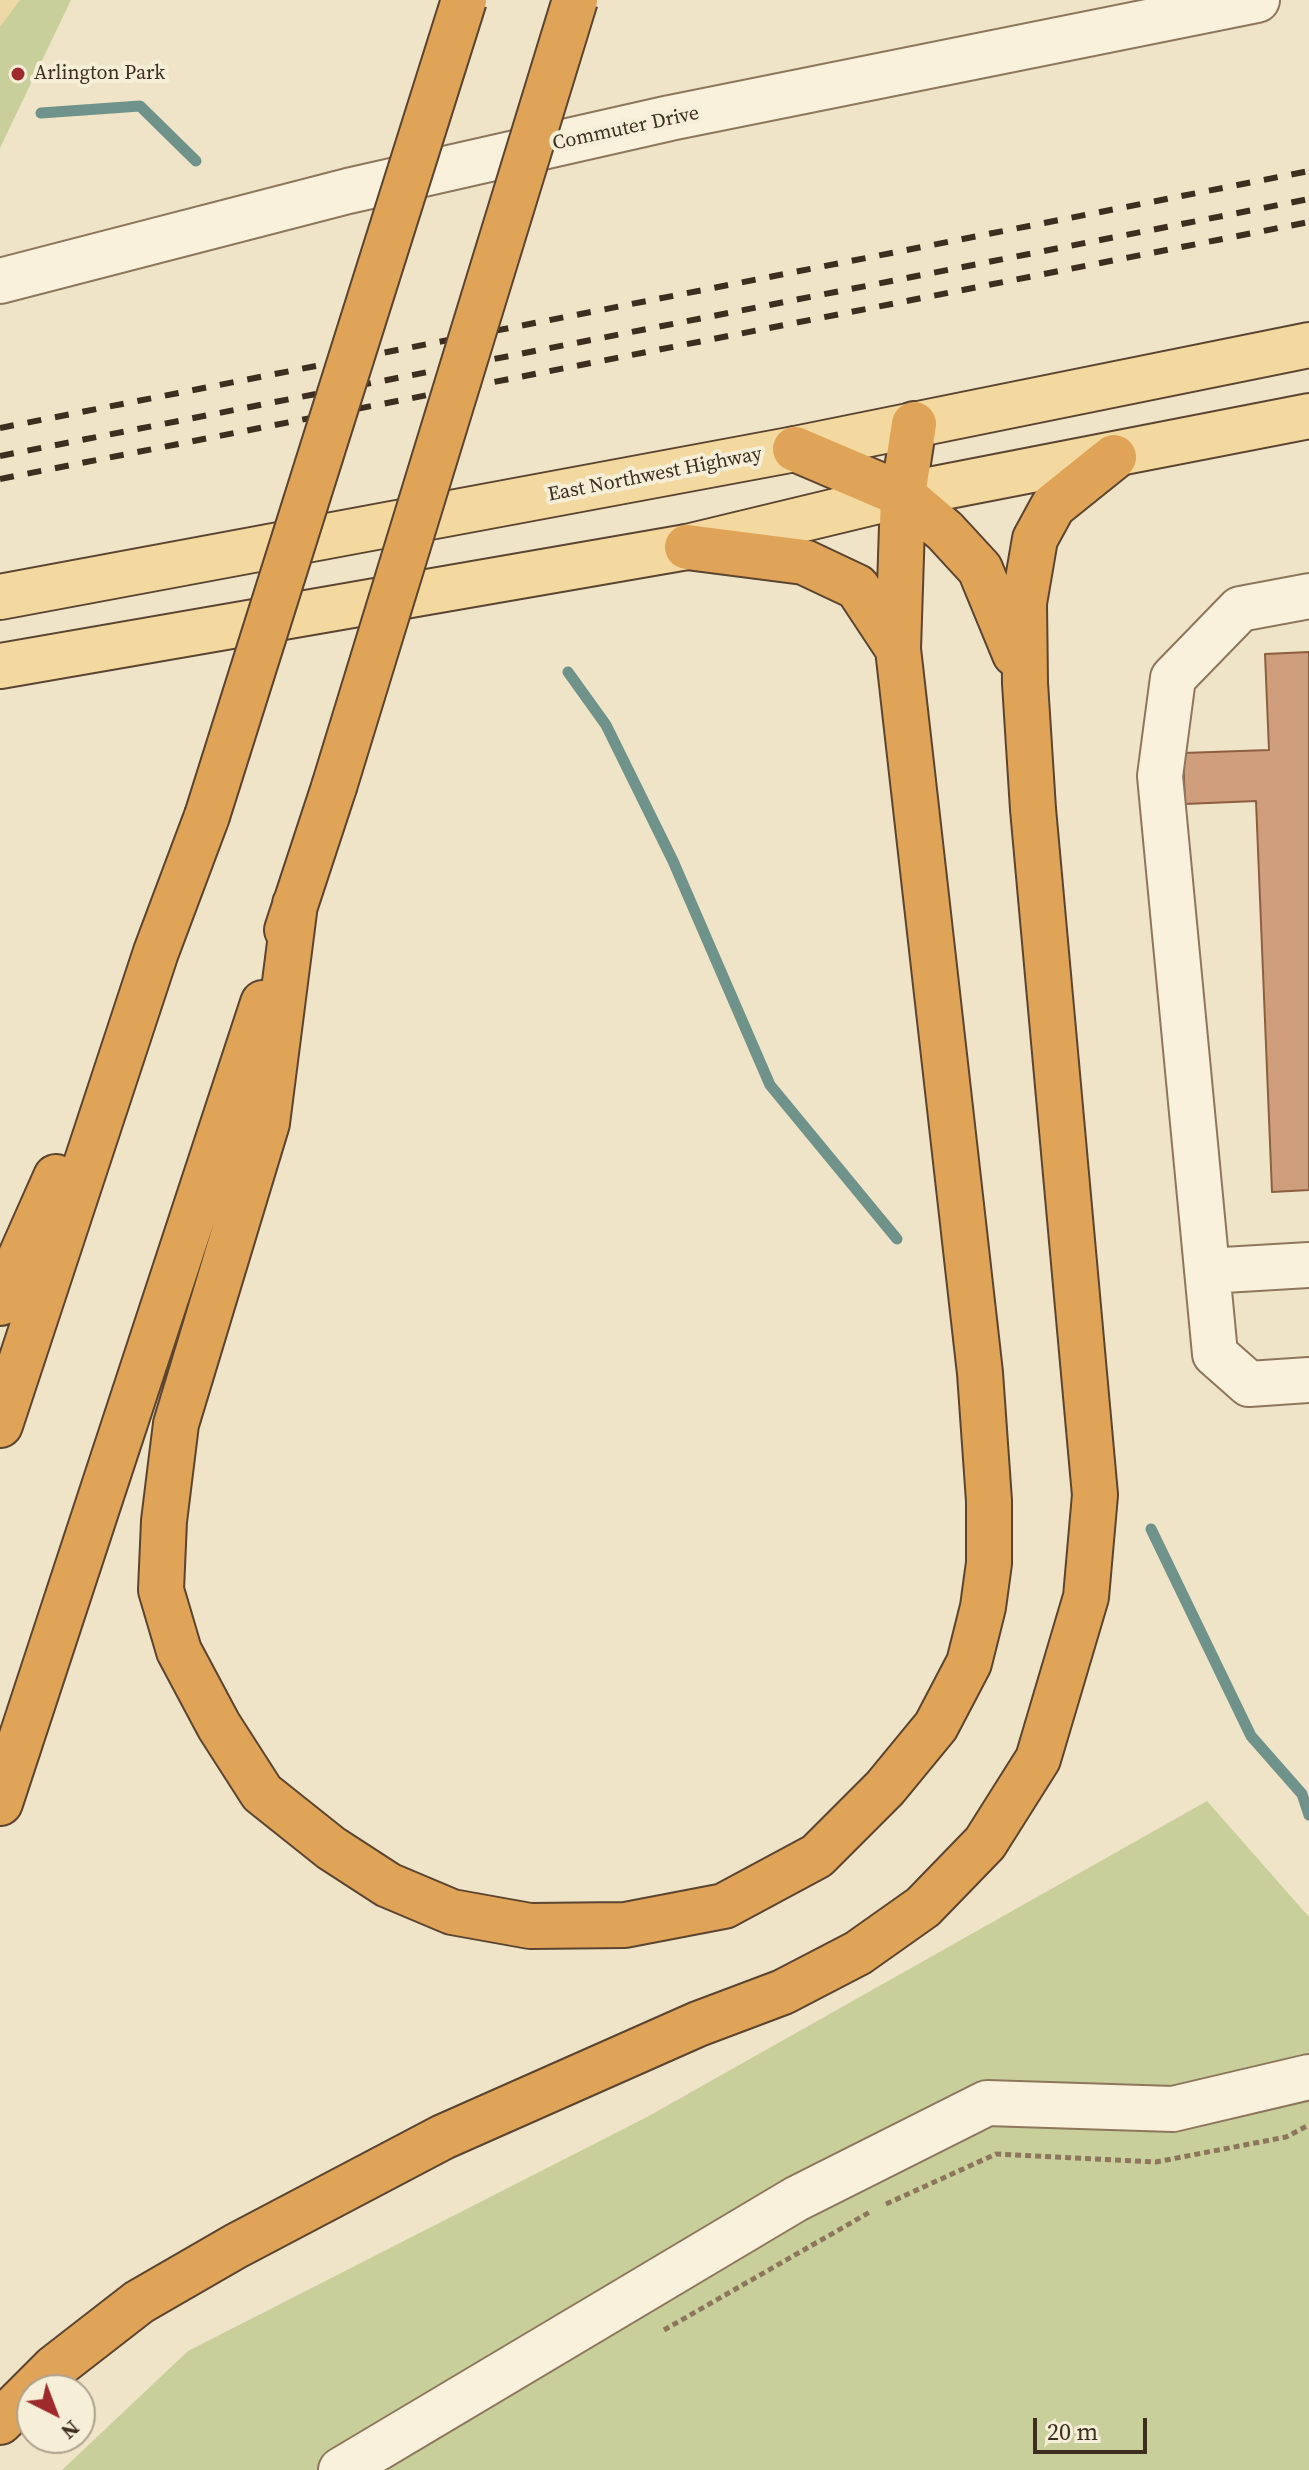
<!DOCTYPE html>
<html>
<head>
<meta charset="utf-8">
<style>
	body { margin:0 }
	#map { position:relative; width:1309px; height:2470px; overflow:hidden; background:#f0e4c8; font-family:"Source Serif 4",serif }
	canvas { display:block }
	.north { position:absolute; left:16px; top:2374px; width:80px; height:80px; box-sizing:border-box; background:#f7eed8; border:2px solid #ada18e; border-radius:50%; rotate:138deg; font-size:22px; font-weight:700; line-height:32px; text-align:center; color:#3d2e20 }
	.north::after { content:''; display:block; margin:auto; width:28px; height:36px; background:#9e2a2b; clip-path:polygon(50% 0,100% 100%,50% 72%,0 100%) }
	.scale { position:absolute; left:1033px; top:2418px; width:114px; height:36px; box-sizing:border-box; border:4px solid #3d2e20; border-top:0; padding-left:10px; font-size:24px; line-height:28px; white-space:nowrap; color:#3d2e20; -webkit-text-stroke:6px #f7eed8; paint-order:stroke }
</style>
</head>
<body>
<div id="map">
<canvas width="1309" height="2470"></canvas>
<div class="north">N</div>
<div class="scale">20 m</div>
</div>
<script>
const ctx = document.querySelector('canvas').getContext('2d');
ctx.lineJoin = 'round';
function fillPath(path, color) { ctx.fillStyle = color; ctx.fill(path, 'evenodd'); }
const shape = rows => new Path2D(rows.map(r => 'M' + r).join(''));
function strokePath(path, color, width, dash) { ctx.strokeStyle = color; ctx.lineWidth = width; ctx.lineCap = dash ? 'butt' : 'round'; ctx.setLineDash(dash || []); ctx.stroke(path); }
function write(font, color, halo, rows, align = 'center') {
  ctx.font = font + ' "Source Serif 4",serif'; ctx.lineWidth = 8; ctx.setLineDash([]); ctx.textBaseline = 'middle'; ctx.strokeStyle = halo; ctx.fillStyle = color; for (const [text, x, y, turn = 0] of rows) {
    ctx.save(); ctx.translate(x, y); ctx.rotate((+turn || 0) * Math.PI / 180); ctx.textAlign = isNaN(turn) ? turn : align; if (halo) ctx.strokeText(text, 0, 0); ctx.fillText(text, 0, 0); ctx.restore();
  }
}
fillPath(shape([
	[0,0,71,0,0,148],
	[1207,1801,1309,1917,1309,2470,62,2470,188,2351,647,2117]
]), '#c9cf9b');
fillPath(shape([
	[0,0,20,0,0,27]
]), '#ecd9a5');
strokePath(shape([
	[41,113,140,106,196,161],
	[568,672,606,725,673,861,770,1085,897,1239],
	[1151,1529,1251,1736,1302,1794,1309,1815]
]), '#6f938a', 11);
const building = shape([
	[1309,652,1309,1190,1272,1192,1256,801,1185,804,1183,753,1269,750,1265,654,1309,652]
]);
fillPath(building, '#cf9f7d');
strokePath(building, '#8d5f41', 2);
const minor = shape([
	[0,281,348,191,670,118,1257,0],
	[1309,596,1240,609,1173,678,1160,776,1215,1354,1249,1384,1309,1380],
	[1207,1271,1309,1265],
	[341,2470,796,2199,987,2103,1173,2109,1309,2077]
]);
const major = shape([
	[0,597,795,449,1309,345],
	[0,666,687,547,903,495,1309,416]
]);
const highway = shape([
	[795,449,903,495,945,531,980,569,1015,654],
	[687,547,804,562,857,587,898,649],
	[295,904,267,1123,176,1424,164,1521,161,1590,179,1651,219,1726,262,1793,331,1848,388,1885,452,1912,530,1926,625,1925,724,1906,817,1856,885,1788,936,1726,969,1663,983,1607,989,1563,989,1501,980,1373,898,649,903,495,914,424],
	[287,930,334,787],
	[0,1303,56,1177],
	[0,1425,156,952,207,816],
	[0,1803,263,1003],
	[0,2422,54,2368,139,2302,236,2246,443,2137,698,2024,783,1992,858,1953,923,1907,985,1843,1038,1759,1086,1597,1095,1495,1033,809,1025,683,1024,603,1035,539,1053,506,1114,457]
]);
strokePath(minor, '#8d765c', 48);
strokePath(major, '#5b4430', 48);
strokePath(highway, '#5b4430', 48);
strokePath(shape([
	[886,2204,996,2154,1156,2162,1286,2137,1309,2125],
	[664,2330,870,2212]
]), '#8d765c', 5, [6, 4]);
strokePath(minor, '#faf1dc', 44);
strokePath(major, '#f3d9a0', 44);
strokePath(highway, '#e0a458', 44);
strokePath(shape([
	[0,428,1309,171],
	[0,456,1309,199],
	[0,479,1309,222]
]), '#3d2e20', 6, [14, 14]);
const highwayBridge = shape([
	[334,787,575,0],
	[207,816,464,0]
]);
strokePath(highwayBridge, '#5b4430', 48, []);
strokePath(highwayBridge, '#e0a458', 44);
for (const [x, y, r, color] of [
	[18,74,8,"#9e2a2b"]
]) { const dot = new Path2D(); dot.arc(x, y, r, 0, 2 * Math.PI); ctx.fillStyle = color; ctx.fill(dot); strokePath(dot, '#f7eed8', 3); }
write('20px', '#3d2e20', '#f7eed8', [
	["Arlington Park",34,74]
], 'left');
write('20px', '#3d2e20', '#f7eed8', [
	["Commuter Drive",626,129,-12],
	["East Northwest Highway",655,475,-11]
]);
</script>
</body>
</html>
